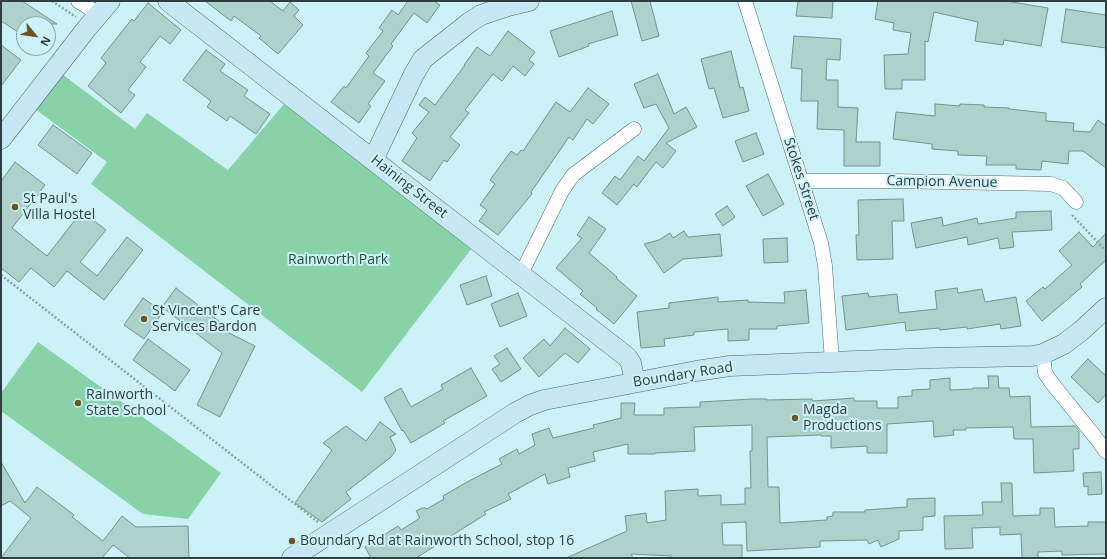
<!DOCTYPE html>
<html>
<head>
<meta charset="utf-8">
<style>
	body { margin:0 }
	#map { position:relative; width:1107px; height:559px; overflow:hidden; background:#ccf2f7; font-family:"Open Sans",sans-serif }
	canvas { display:block }
	.frame { position:absolute; inset:0; border:2px solid #2f3e40; pointer-events:none }
	.north { position:absolute; left:16px; top:16px; width:40px; height:40px; box-sizing:border-box; background:#ccf2f7; border:1px solid #8daaae; border-radius:50%; rotate:119deg; font-size:11px; font-weight:700; line-height:16px; text-align:center; color:#2f3e40 }
	.north::after { content:''; display:block; margin:auto; width:14px; height:18px; background:#6a5625; clip-path:polygon(50% 0,100% 100%,50% 72%,0 100%) }
</style>
</head>
<body>
<div id="map">
<canvas width="1107" height="559"></canvas>
<div class="frame"></div>
<div class="north">N</div>
</div>
<script>
const ctx = document.querySelector('canvas').getContext('2d');
ctx.lineJoin = 'round';
function fillPath(path, color) { ctx.fillStyle = color; ctx.fill(path, 'evenodd'); }
const shape = rows => new Path2D(rows.map(r => 'M' + r).join(''));
function strokePath(path, color, width, dash) { ctx.strokeStyle = color; ctx.lineWidth = width; ctx.lineCap = dash ? 'butt' : 'round'; ctx.setLineDash(dash || []); ctx.stroke(path); }
function write(font, color, halo, rows, align = 'center') {
  ctx.font = font + ' "Open Sans",sans-serif'; ctx.lineWidth = 4; ctx.setLineDash([]); ctx.textBaseline = 'middle'; ctx.strokeStyle = halo; ctx.fillStyle = color; for (const [text, x, y, turn = 0] of rows) {
    ctx.save(); ctx.translate(x, y); ctx.rotate((+turn || 0) * Math.PI / 180); ctx.textAlign = isNaN(turn) ? turn : align; if (halo) ctx.strokeText(text, 0, 0); ctx.fillText(text, 0, 0); ctx.restore();
  }
}
fillPath(shape([
	[62,74,135,129,147,113,228,170,284,104,472,248,362,392,91,184,107,162,35,109],
	[38,342,221,473,188,519,143,514,1,411,1,393]
]), '#89d2a9');
const building = shape([
	[1,1,22,1,57,24,24,24,24,36,1,21,1,1],
	[205,1,270,1,283,11,290,2,299,10,294,16,303,25,278,54,259,38,261,36,234,16,231,21,205,1],
	[408,1,434,1,440,5,427,23,414,13,391,44,393,46,373,73,385,81,368,104,371,106,359,123,331,102,344,86,346,88,369,56,366,53,383,31,379,28,392,10,398,15,408,1],
	[631,1,650,1,659,36,642,41,631,1],
	[798,1,833,1,832,18,796,16,798,1],
	[878,1,1006,1,1048,8,1041,46,1004,40,1003,45,975,41,978,22,934,12,928,42,925,41,925,80,902,80,902,89,885,89,884,55,908,54,911,33,893,30,894,23,875,19,878,1],
	[148,3,181,30,170,44,160,36,140,62,146,67,128,90,135,95,121,113,88,86,106,63,101,58,132,19,134,21,148,3],
	[1066,9,1106,15,1106,48,1061,42,1066,9],
	[612,11,618,35,588,44,589,46,559,57,550,31,612,11],
	[508,31,535,52,529,60,534,64,525,76,513,66,502,81,493,74,465,110,469,113,450,137,460,145,447,162,444,160,430,181,402,161,417,138,412,133,429,112,419,105,425,97,435,105,465,65,464,65,477,47,490,56,508,31],
	[794,36,841,39,840,60,827,59,826,80,838,80,838,107,858,108,856,142,880,142,880,166,844,166,844,130,817,129,818,101,801,101,802,69,791,68,794,36],
	[1,45,21,60,1,86,1,45],
	[206,50,225,64,220,71,248,90,244,96,270,114,256,134,230,116,227,121,207,107,211,101,183,80,206,50],
	[731,51,740,88,743,87,749,111,723,118,714,88,709,89,701,59,731,51],
	[658,74,674,114,686,107,697,127,666,143,676,151,663,168,656,162,637,187,634,184,617,205,602,193,615,176,620,180,638,156,644,161,669,128,656,104,644,108,634,84,658,74],
	[588,88,609,104,593,124,587,119,573,140,569,137,531,192,532,194,498,235,479,221,487,210,480,205,495,184,490,180,511,151,517,155,521,150,523,151,556,102,570,112,588,88],
	[935,104,960,106,960,104,984,105,984,107,1009,108,1009,109,1046,113,1046,121,1074,123,1073,131,1090,132,1098,120,1106,126,1106,168,1083,151,1069,151,1068,164,1042,161,1041,170,1016,169,1016,165,986,165,987,156,958,155,958,151,932,149,932,144,893,139,896,112,935,116,935,104],
	[53,125,92,153,77,174,38,145,53,125],
	[756,133,764,154,743,162,735,141,756,133],
	[15,162,45,185,12,228,47,256,82,211,106,230,80,262,97,276,127,237,143,250,104,300,67,271,54,287,31,268,19,282,1,268,1,181,15,162],
	[768,174,784,204,763,216,746,186,768,174],
	[903,199,904,221,892,221,893,259,857,260,856,235,859,235,858,200,903,199],
	[727,206,735,217,723,226,715,214,727,206],
	[1051,211,1052,230,1012,232,1014,247,1000,249,998,238,968,245,967,237,916,248,911,223,942,217,943,226,977,218,978,224,1016,218,1016,212,1051,211],
	[589,217,606,229,589,253,617,277,616,278,637,296,614,324,596,309,597,308,580,294,583,291,556,268,582,238,577,235,589,217],
	[684,231,688,237,720,234,722,256,683,259,664,273,644,244,659,240,670,233,673,238,684,231],
	[1079,232,1093,247,1106,233,1106,260,1080,284,1082,287,1042,321,1026,301,1043,287,1045,289,1072,265,1059,251,1079,232],
	[787,238,788,262,764,263,763,239,787,238],
	[486,276,492,296,467,305,460,285,486,276],
	[176,288,229,329,227,332,255,346,220,417,197,405,222,353,162,307,176,288],
	[957,288,958,293,982,289,985,302,1016,297,1021,326,1001,329,1000,324,967,329,967,327,940,330,939,328,906,331,905,322,846,330,842,296,868,293,869,297,897,294,899,313,937,309,935,291,957,288],
	[806,290,809,323,777,326,777,329,749,329,749,340,728,341,728,329,694,332,694,335,664,339,665,346,641,348,637,312,669,308,669,303,718,297,718,302,748,300,748,302,785,303,784,292,806,290],
	[518,293,527,316,500,327,491,304,518,293],
	[143,298,163,312,144,339,124,325,143,298],
	[565,328,590,349,578,363,565,353,539,377,523,358,544,339,550,346,565,328],
	[148,339,190,370,175,391,133,360,148,339],
	[507,348,521,369,501,382,492,369,500,364,494,356,507,348],
	[1088,359,1106,376,1106,394,1098,403,1071,377,1088,359],
	[471,368,487,396,443,421,445,423,411,443,403,430,402,431,384,398,401,388,411,407,443,389,441,385,471,368],
	[988,376,998,376,999,388,1009,388,1010,397,1030,396,1031,427,1075,426,1079,431,1079,449,1073,449,1074,471,1034,473,1033,439,1014,439,1013,427,966,428,966,430,953,430,954,435,934,437,933,421,887,424,887,453,867,453,867,446,831,448,831,436,821,436,821,435,767,437,768,487,779,487,780,523,827,520,827,517,833,516,833,512,865,512,865,510,907,507,907,499,935,498,935,516,923,517,923,530,899,531,899,539,881,547,878,540,869,544,867,540,820,541,820,547,747,551,746,522,722,523,723,545,742,545,742,558,671,558,671,556,631,554,633,558,566,558,627,531,625,516,646,513,647,523,666,520,665,491,698,489,698,496,721,495,721,505,745,504,745,488,751,488,750,451,752,451,752,425,694,427,695,451,655,453,655,454,628,454,628,444,593,452,595,461,568,468,570,477,548,484,545,474,508,494,511,499,484,512,486,514,416,558,371,558,365,547,398,526,401,530,420,518,416,511,422,508,426,508,427,509,444,499,443,496,467,482,502,464,499,459,517,449,519,454,535,445,532,434,549,428,553,438,594,428,593,425,621,418,621,403,635,403,634,415,664,415,664,408,700,407,700,402,752,399,767,399,767,400,812,399,813,401,854,398,854,401,877,401,877,408,898,408,898,397,912,396,912,390,930,389,930,380,950,378,950,390,973,389,973,388,989,388,988,376],
	[380,422,396,434,390,437,396,450,391,457,346,492,351,499,322,522,295,503,332,450,323,443,346,426,366,441,380,422],
	[1,462,25,503,37,487,74,515,72,517,103,541,122,516,136,527,188,526,189,558,130,558,113,545,102,558,1,558,31,518,10,501,1,506,1,462],
	[1101,472,1102,494,1088,495,1088,486,1084,487,1083,473,1101,472],
	[1001,483,1012,483,1013,516,1040,515,1040,508,1054,508,1055,527,1088,526,1088,522,1106,522,1106,554,1062,555,1062,551,1038,552,1038,558,1022,558,1021,534,1000,535,1000,527,972,528,973,548,945,549,944,516,983,515,982,502,1002,502,1001,483]
]);
fillPath(building, '#add2cb');
strokePath(building, '#70938d', 1);
const street = shape([
	[78,1,99,14],
	[745,1,821,243,825,266,832,361],
	[802,181,892,181,1051,184,1063,188,1076,202],
	[521,274,562,191,573,175,634,129],
	[1043,354,1045,373,1051,382,1096,438,1106,452]
]);
const secondary = shape([
	[168,1,627,357,631,363,635,382],
	[1,139,87,28,110,1],
	[373,160,414,74,423,59,470,22,481,15,508,6,529,1],
	[292,558,515,413,530,405,544,400,696,371,730,366,933,358,1032,356,1043,354,1064,344,1081,331,1106,308]
]);
strokePath(street, '#46696d', 15);
strokePath(secondary, '#46696d', 21);
strokePath(shape([
	[52,1,76,17],
	[1072,215,1106,251],
	[1,275,318,522]
]), '#88a4a8', 2.5, [2, 2]);
strokePath(street, '#fff', 14);
strokePath(secondary, '#c7e7f5', 20);
for (const [x, y, r, color] of [
	[15,207,4,"#6a5625"],
	[144,319,4,"#6a5625"],
	[78,403,4,"#6a5625"],
	[795,418,4,"#6a5625"],
	[292,541,4,"#6a5625"]
]) { const dot = new Path2D(); dot.arc(x, y, r, 0, 2 * Math.PI); ctx.fillStyle = color; ctx.fill(dot); strokePath(dot, '#ccf2f7', 1.5); }
write('14px', '#2f3e40', '#ccf2f7', [
	["Stokes Street",801,179,72],
	["Campion Avenue",942,182,1],
	["Haining Street",409,187,38],
	["Boundary Road",683,375,-9]
]);
write('14px', '#2f3e40', '#ccf2f7', [
	["St Paul's",23,199],
	["Villa Hostel",23,215],
	["St Vincent's Care",152,311],
	["Services Bardon",152,327],
	["Rainworth",86,395],
	["State School",86,411],
	["Magda",803,410],
	["Productions",803,426],
	["Boundary Rd at Rainworth School, stop 16",300,541]
], 'left');
write('14px', '#224e37', '#ccf2f7', [
	["Rainworth Park",338,260]
]);
</script>
</body>
</html>
